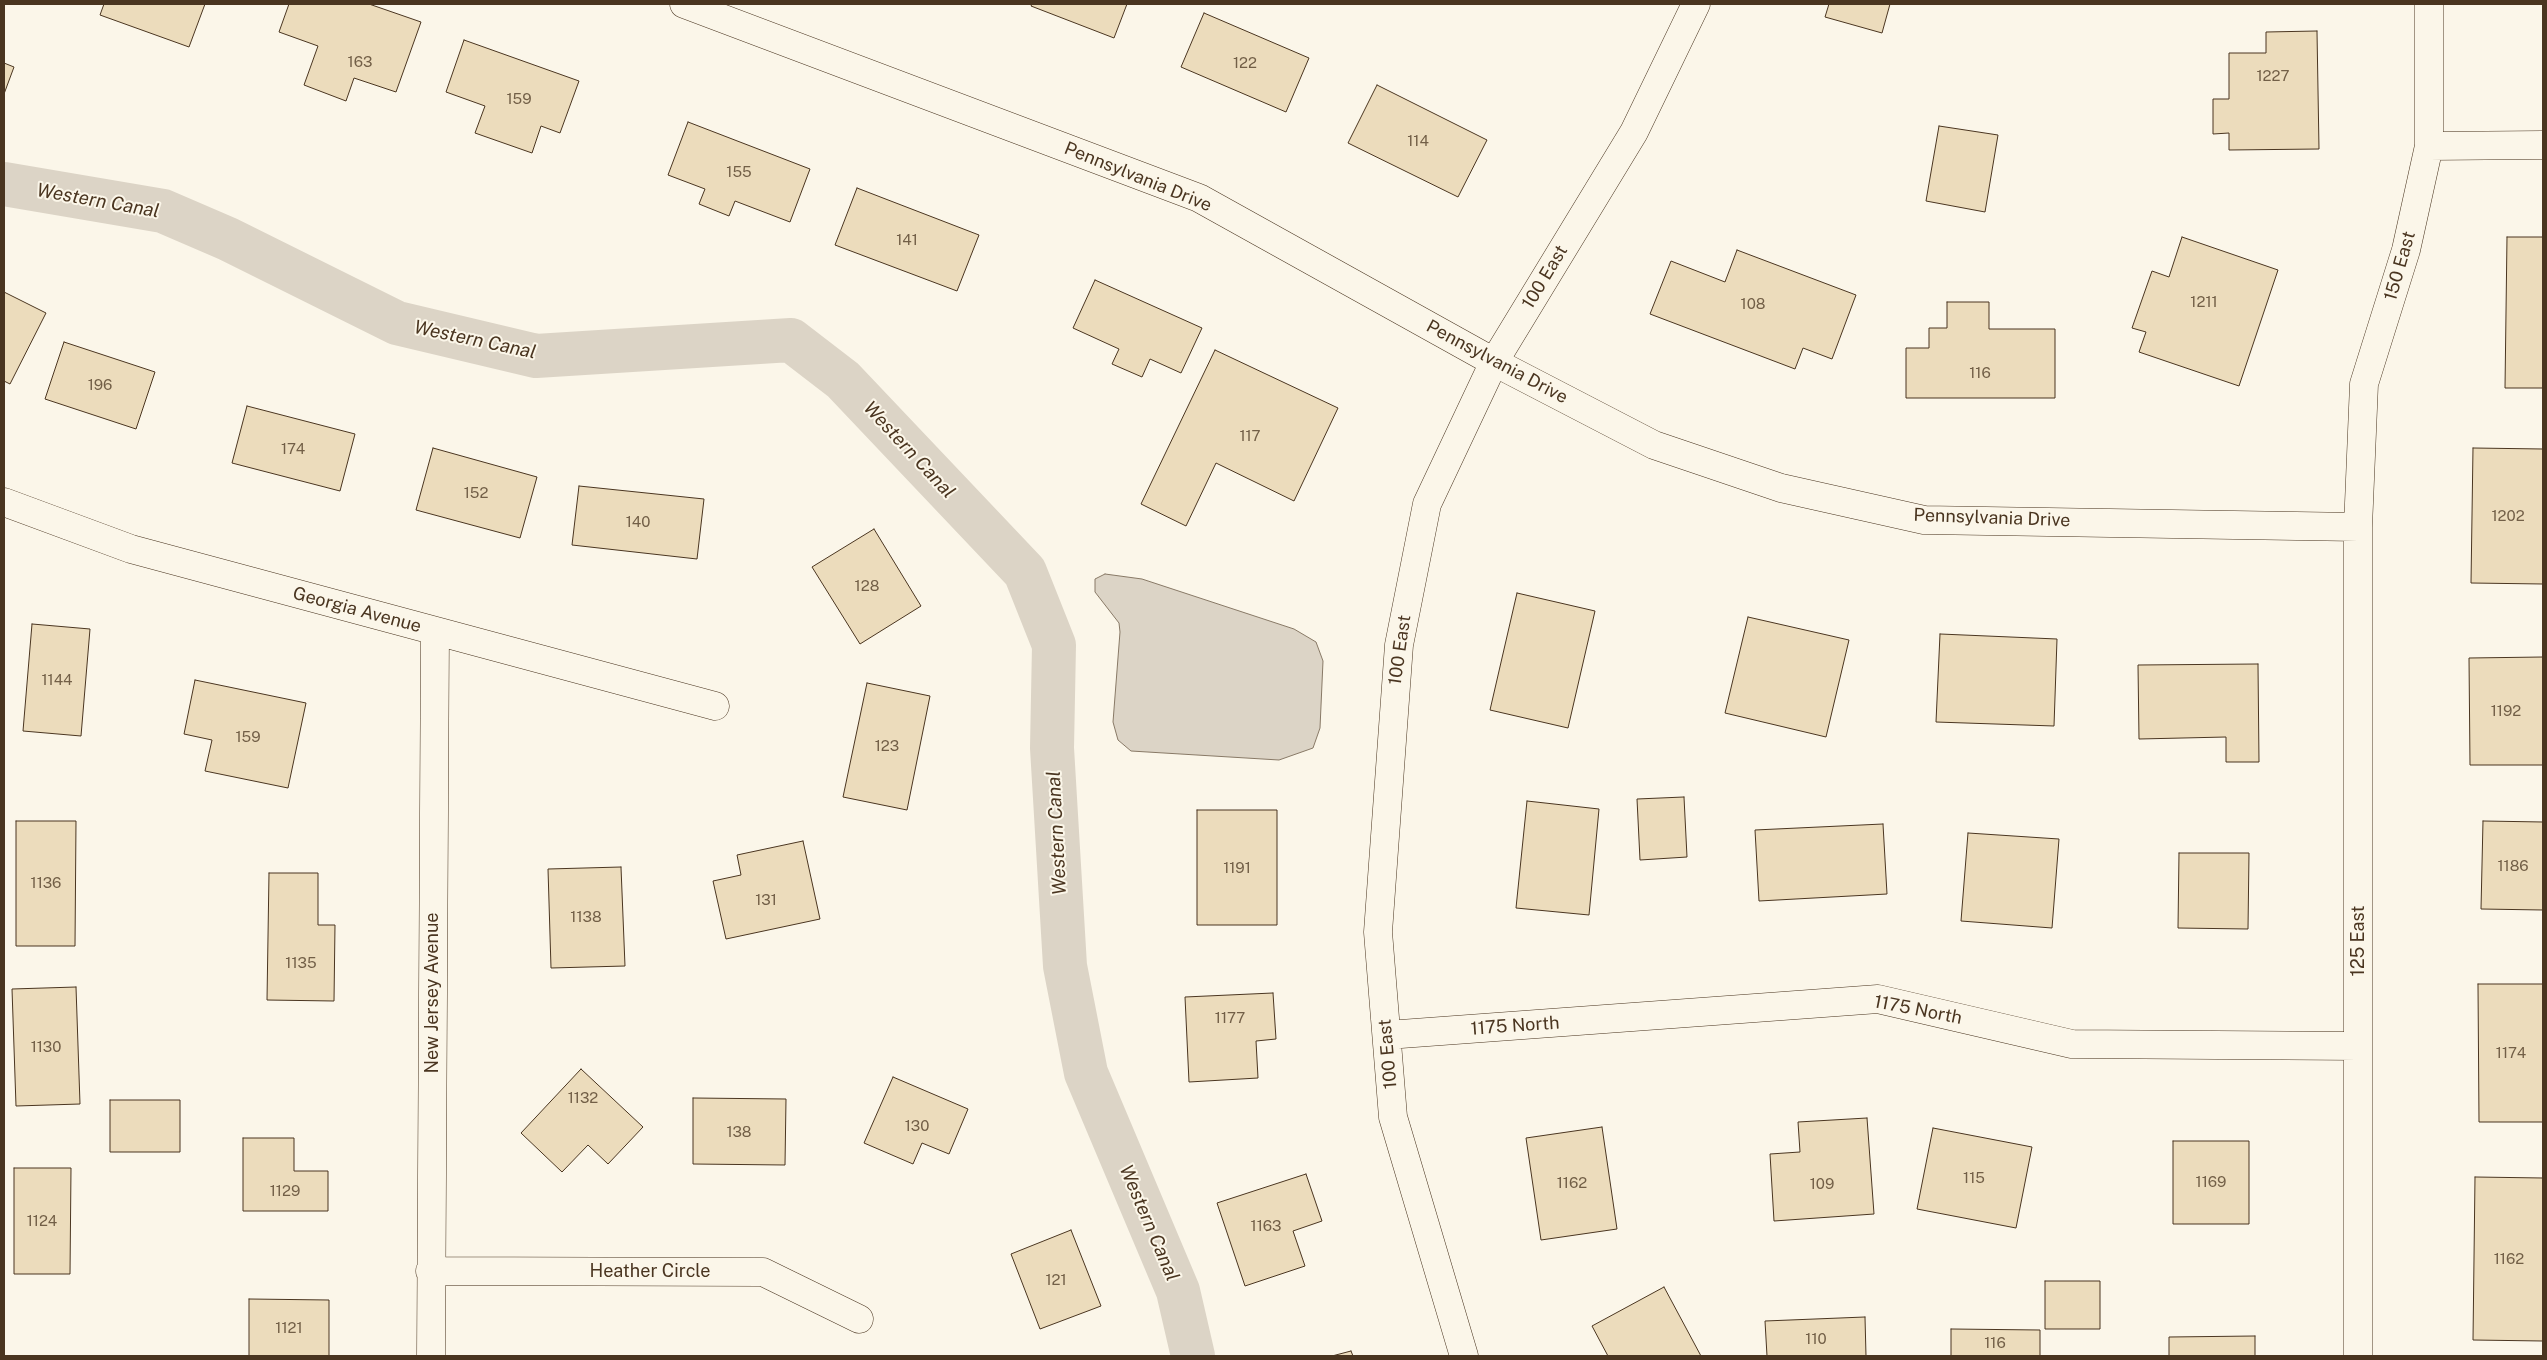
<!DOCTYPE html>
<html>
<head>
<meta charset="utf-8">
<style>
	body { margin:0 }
	#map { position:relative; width:2547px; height:1360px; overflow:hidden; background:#fbf6e9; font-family:"Public Sans",sans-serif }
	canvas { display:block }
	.frame { position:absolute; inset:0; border:5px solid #4a3520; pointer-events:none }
</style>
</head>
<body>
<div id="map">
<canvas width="2547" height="1360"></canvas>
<div class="frame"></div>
</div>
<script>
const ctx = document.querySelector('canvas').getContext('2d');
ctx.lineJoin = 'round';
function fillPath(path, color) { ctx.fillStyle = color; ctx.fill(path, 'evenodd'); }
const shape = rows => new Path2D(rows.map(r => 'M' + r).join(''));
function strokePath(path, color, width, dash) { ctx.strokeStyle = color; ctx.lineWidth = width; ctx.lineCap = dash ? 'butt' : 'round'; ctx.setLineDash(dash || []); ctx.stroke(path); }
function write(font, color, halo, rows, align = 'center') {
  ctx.font = font + ' "Public Sans",sans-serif'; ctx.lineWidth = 4; ctx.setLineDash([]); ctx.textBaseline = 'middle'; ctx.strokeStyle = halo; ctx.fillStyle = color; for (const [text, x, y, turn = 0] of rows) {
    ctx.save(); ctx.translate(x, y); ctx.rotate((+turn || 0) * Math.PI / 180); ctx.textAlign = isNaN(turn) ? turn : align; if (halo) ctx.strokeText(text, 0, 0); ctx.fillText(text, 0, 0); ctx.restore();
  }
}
const water = shape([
	[1105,574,1142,579,1294,629,1316,642,1323,661,1320,728,1313,748,1279,760,1131,751,1118,740,1113,722,1120,632,1119,623,1095,592,1095,579,1105,574]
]);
fillPath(water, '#dcd4c6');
strokePath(water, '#887966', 1);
strokePath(shape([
	[4,184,163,211,228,239,397,323,536,356,791,340,843,380,1025,572,1054,645,1052,748,1065,966,1086,1073,1178,1291,1193,1356]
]), '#dcd4c6', 44);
const building = shape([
	[104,4,205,4,189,47,100,15,104,4],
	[289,4,369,4,421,22,396,92,354,78,346,101,304,85,318,46,279,32,289,4],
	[1032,4,1127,4,1114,38,1031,6,1032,4],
	[1829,4,1890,4,1882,33,1825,17,1829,4],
	[1204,13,1309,58,1286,112,1181,67,1204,13],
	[2317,31,2319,149,2229,150,2229,133,2213,134,2213,99,2229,99,2229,53,2266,53,2266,32,2317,31],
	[464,40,579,81,560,133,541,126,532,153,475,133,485,106,446,92,464,40],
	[4,63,14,67,4,94,4,63],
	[1377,85,1487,140,1458,197,1348,143,1377,85],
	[688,122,810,169,790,222,735,201,729,216,699,204,705,189,668,175,688,122],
	[1939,126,1998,135,1985,212,1926,201,1939,126],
	[857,188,979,235,957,291,835,245,857,188],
	[2182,237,2278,270,2239,386,2139,352,2146,332,2132,328,2152,271,2169,277,2182,237],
	[2507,237,2543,237,2543,388,2505,388,2507,237],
	[1737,250,1856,295,1832,359,1803,348,1795,369,1650,314,1671,261,1725,282,1737,250],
	[1095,280,1202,328,1181,373,1150,359,1142,377,1112,364,1119,349,1073,328,1095,280],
	[4,292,46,313,10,384,4,381,4,292],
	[1947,302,1989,302,1989,329,2055,329,2055,398,1906,398,1906,348,1929,348,1929,328,1947,328,1947,302],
	[64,342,155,372,136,429,45,399,64,342],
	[1215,350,1338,408,1294,501,1216,463,1186,526,1141,504,1215,350],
	[247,406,355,434,340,491,232,463,247,406],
	[433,448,537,477,520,538,416,510,433,448],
	[2473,448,2543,449,2543,584,2471,583,2473,448],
	[579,486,704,499,697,559,572,545,579,486],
	[874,529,921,606,860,644,812,567,874,529],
	[1517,593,1595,611,1568,728,1490,710,1517,593],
	[1748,617,1849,640,1826,737,1725,713,1748,617],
	[32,624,90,629,81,736,23,731,32,624],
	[1940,634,2057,639,2054,726,1936,722,1940,634],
	[2543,657,2543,765,2470,765,2469,658,2543,657],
	[2258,664,2259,762,2226,762,2226,737,2139,739,2138,665,2258,664],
	[195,680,306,703,288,788,205,771,212,740,184,734,195,680],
	[867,683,930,696,907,810,843,797,867,683],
	[1684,797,1687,857,1640,860,1637,799,1684,797],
	[1527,801,1599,809,1589,915,1516,908,1527,801],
	[1197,810,1277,810,1277,925,1197,925,1197,810],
	[16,821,76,821,75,946,16,946,16,821],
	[2483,821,2543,822,2543,910,2481,909,2483,821],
	[1883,824,1887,894,1759,901,1755,830,1883,824],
	[1968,833,2059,839,2052,928,1961,921,1968,833],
	[803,841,820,919,726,939,713,881,741,875,737,855,803,841],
	[2179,853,2249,853,2248,929,2178,928,2179,853],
	[621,867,625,966,551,968,548,869,621,867],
	[269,873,318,873,318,925,335,925,334,1001,267,1000,269,873],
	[2478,984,2543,984,2543,1122,2479,1122,2478,984],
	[76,987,80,1104,16,1106,12,989,76,987],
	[1273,993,1276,1039,1256,1041,1258,1078,1189,1082,1185,997,1273,993],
	[581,1069,643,1127,608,1164,588,1145,562,1172,521,1133,581,1069],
	[893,1077,968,1109,949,1154,922,1143,913,1164,864,1143,893,1077],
	[693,1098,786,1099,785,1165,693,1164,693,1098],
	[110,1100,180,1100,180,1152,110,1152,110,1100],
	[1867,1118,1874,1214,1774,1221,1770,1154,1800,1152,1798,1122,1867,1118],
	[1602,1127,1617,1229,1541,1240,1526,1138,1602,1127],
	[1933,1128,2032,1147,2016,1228,1917,1209,1933,1128],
	[243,1138,294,1138,294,1171,328,1171,328,1211,243,1211,243,1138],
	[2173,1141,2249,1141,2249,1224,2173,1224,2173,1141],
	[14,1168,71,1168,70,1274,14,1274,14,1168],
	[1306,1174,1322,1221,1293,1231,1305,1266,1245,1286,1217,1203,1306,1174],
	[2475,1177,2543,1178,2543,1341,2473,1340,2475,1177],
	[1071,1230,1101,1306,1040,1329,1011,1254,1071,1230],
	[2045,1281,2100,1281,2100,1329,2045,1329,2045,1281],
	[1664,1287,1701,1356,1608,1356,1592,1326,1664,1287],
	[249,1299,329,1300,329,1356,249,1356,249,1299],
	[1865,1317,1866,1356,1767,1356,1765,1321,1865,1317],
	[1951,1329,2040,1330,2040,1356,1951,1356,1951,1329],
	[2255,1336,2255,1356,2169,1356,2169,1337,2255,1336],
	[1351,1351,1353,1356,1332,1356,1351,1351]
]);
fillPath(building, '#ecdcbc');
strokePath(building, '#4a3520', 1);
const street = shape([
	[684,4,1199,198,1494,362,1654,445,1781,488,1924,520,2358,527],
	[2429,146,2543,145],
	[4,502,131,549,715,706],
	[1387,1035,1878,999,2072,1044,2358,1046],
	[430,1271,763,1272,859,1319],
	[431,1356,435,631],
	[1464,1356,1393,1117,1378,932,1399,645,1427,504,1494,362,1634,132,1696,4],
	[2358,1356,2358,527,2364,384,2406,250,2429,146,2429,4]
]);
strokePath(street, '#4a3520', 29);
strokePath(street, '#fbf6e9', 28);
write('15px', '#725f47', null, [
	["163",360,62],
	["122",1245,63],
	["1227",2273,76],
	["159",519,99],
	["114",1418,141],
	["155",739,172],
	["141",907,240],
	["1211",2204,302],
	["108",1753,304],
	["116",1980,373],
	["196",100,385],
	["117",1250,436],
	["174",293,449],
	["152",476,493],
	["1202",2508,516],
	["140",638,522],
	["128",867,586],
	["1144",57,680],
	["1192",2506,711],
	["159",248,737],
	["123",887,746],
	["1186",2513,866],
	["1191",1237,868],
	["1136",46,883],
	["131",766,900],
	["1138",586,917],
	["1135",301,963],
	["1177",1230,1018],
	["1130",46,1047],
	["1174",2511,1053],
	["1132",583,1098],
	["130",917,1126],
	["138",739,1132],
	["115",1974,1178],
	["1169",2211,1182],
	["1162",1572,1183],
	["109",1822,1184],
	["1129",285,1191],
	["1124",42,1221],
	["1163",1266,1226],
	["1162",2509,1259],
	["121",1056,1280],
	["1121",289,1328],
	["110",1816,1339],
	["116",1995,1343]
]);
write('18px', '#4a3520', '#fbf6e9', [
	["Pennsylvania Drive",1138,177,22],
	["150 East",2400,266,-74],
	["100 East",1545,277,-59],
	["Pennsylvania Drive",1497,362,28],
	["Pennsylvania Drive",1992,518,2],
	["Georgia Avenue",357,610,15],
	["100 East",1400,650,-82],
	["125 East",2358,941,-90],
	["New Jersey Avenue",432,993,-90],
	["1175 North",1918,1010,11],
	["1175 North",1515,1026,-4],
	["100 East",1388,1054,-95],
	["Heather Circle",650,1271]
]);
write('italic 19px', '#4a3520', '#fbf6e9', [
	["Western Canal",98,201,10],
	["Western Canal",475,340,12],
	["Western Canal",909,450,47],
	["Western Canal",1057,833,-93],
	["Western Canal",1149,1223,67]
]);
</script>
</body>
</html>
